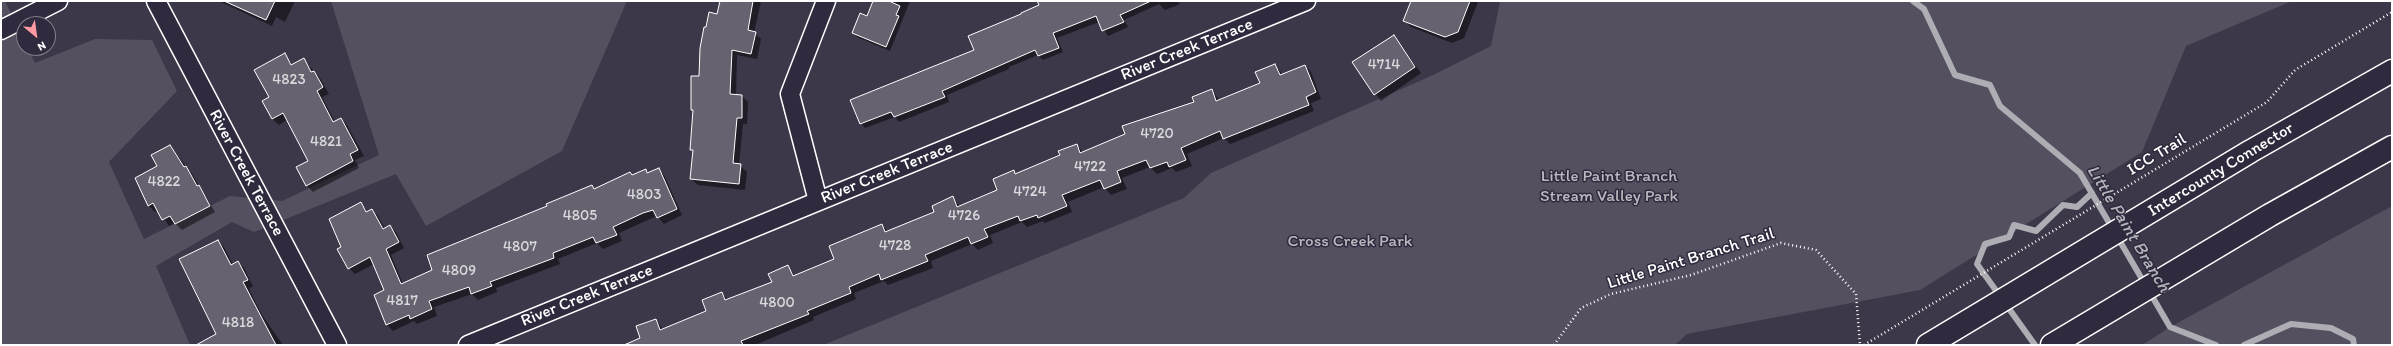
<!DOCTYPE html>
<html>
<head>
<meta charset="utf-8">
<style>
	body { margin:0 }
	#map { position:relative; width:2393px; height:346px; overflow:hidden; background:#3c3749; font-family:Itim,sans-serif }
	canvas { display:block }
	.frame { position:absolute; inset:0; border:2px solid #fff; pointer-events:none }
	.north { position:absolute; left:16px; top:16px; width:40px; height:40px; box-sizing:border-box; background:#2f2a3d; border:1px solid #827f8b; border-radius:50%; rotate:151deg; font-size:11px; font-weight:700; line-height:16px; text-align:center; color:#fff }
	.north::after { content:''; display:block; margin:auto; width:14px; height:18px; background:#ff9aa2; clip-path:polygon(50% 0,100% 100%,50% 72%,0 100%) }
</style>
</head>
<body>
<div id="map">
<canvas width="2393" height="346"></canvas>
<div class="frame"></div>
<div class="north">N</div>
</div>
<script>
const ctx = document.querySelector('canvas').getContext('2d');
ctx.lineJoin = 'round';
function fillPath(path, color) { ctx.fillStyle = color; ctx.fill(path, 'evenodd'); }
const shape = rows => new Path2D(rows.map(r => 'M' + r).join(''));
function strokePath(path, color, width, dash) { ctx.strokeStyle = color; ctx.lineWidth = width; ctx.lineCap = dash ? 'butt' : 'round'; ctx.setLineDash(dash || []); ctx.stroke(path); }
function write(font, color, halo, rows, align = 'center') {
  ctx.font = font + ' Itim,sans-serif'; ctx.lineWidth = 3; ctx.setLineDash([]); ctx.textBaseline = 'middle'; ctx.strokeStyle = halo; ctx.fillStyle = color; for (const [text, x, y, turn = 0] of rows) {
    ctx.save(); ctx.translate(x, y); ctx.rotate((+turn || 0) * Math.PI / 180); ctx.textAlign = isNaN(turn) ? turn : align; if (halo) ctx.strokeText(text, 0, 0); ctx.fillText(text, 0, 0); ctx.restore();
  }
}
fillPath(shape([
	[1,1,5,1,24,40,24,48,28,48,35,63,95,39,152,40,177,91,109,162,144,239,230,196,282,201,379,155,331,1,627,1,562,151,426,226,396,174,254,232,232,222,156,266,190,345,1,345],
	[1500,1,2292,1,2186,46,2142,152,1920,290,1687,334,1675,345,823,345,1184,198,1211,173,1431,76,1491,46],
	[2392,206,2392,345,2142,345,2170,327]
]), '#555060');
fillPath(shape([
	[219,1,295,1,285,22,276,17,272,26],
	[721,1,761,1,754,33,761,39,757,59,737,55,736,95,742,96,748,102,747,124,743,124,739,165,747,172,745,190,698,185,691,179,694,112,692,110,700,77,707,28,718,15],
	[874,1,910,1,890,51,857,37,853,33,868,18],
	[1038,1,1178,1,1180,4,1165,10,1159,4,1124,20,1128,27,1108,36,1099,22,1057,38,1063,52,1043,60,1038,55,1009,67,1009,69,947,95,949,102,899,122,895,117,865,128,861,123,1040,6],
	[1420,1,1477,1,1478,2,1464,38,1452,43,1411,27,1405,21],
	[1394,37,1421,73,1381,101,1353,63],
	[284,55,293,65,304,60,320,78,329,94,322,97,335,122,341,119,347,125,364,156,355,160,359,168,313,192,307,186,297,168,309,162,287,120,279,125,272,119,270,98],
	[1275,65,1283,75,1305,66,1311,72,1321,99,1311,103,1314,111,1230,144,1224,138,1187,154,1192,166,1176,172,1172,168,1157,174,1150,167,1122,178,1127,189,1111,195,1104,187,1068,202,1072,212,1045,223,1043,221,1027,227,1022,222,990,235,993,243,978,250,972,244,931,261,933,268,888,285,884,281,854,293,856,299,813,317,814,320,755,345,623,345,642,338,656,320,663,329,707,312,722,293,728,299,773,282,788,267,795,276,835,259,882,225,888,232,936,212,953,198,960,207,999,191,1013,171,1016,174,1061,155,1077,145,1083,152,1196,103,1212,90,1219,100,1261,84],
	[170,146,192,174,215,212,182,230,175,223,169,226,158,210,155,212,149,206,137,178,159,167],
	[658,169,664,175,682,215,664,224,657,216,650,219,619,233,622,241,603,249,597,243,558,259,560,264,496,288,497,292,478,300,472,294,434,307,437,316,417,324,414,321,393,331,387,325,375,295,386,291,374,264,355,274,349,268,360,203,368,212,372,210,378,216,385,229,390,226,396,232,404,248,391,255,403,284,434,271,548,207,592,187,595,189,630,173,633,176,646,170,649,173],
	[218,241,224,247,233,265,238,262,244,268,253,286,249,289,262,315,283,345,220,345,218,334]
]), '#0007');
strokePath(shape([
	[1913,1,1924,9,1955,75,1990,85,2000,106,2080,173,2170,327,2216,345],
	[2035,345,1977,264,1985,244,2009,237,2014,225,2036,231,2063,205,2077,207,2092,193],
	[2244,345,2291,324,2331,328,2353,339,2354,345]
]), '#afadb4', 6);
const building = shape([
	[224,1,275,1,266,20,224,1],
	[720,1,753,1,748,30,756,32,751,54,732,50,730,94,742,95,742,118,737,118,733,163,741,164,739,184,690,179,693,150,690,150,693,110,691,110,691,76,699,76,700,48,704,27,706,27,709,12,717,14,720,1],
	[873,1,889,1,900,6,896,15,899,16,886,47,852,33,860,13,867,16,873,1],
	[1037,1,1151,1,1120,15,1124,22,1102,31,1096,16,1053,33,1059,48,1038,56,1035,50,942,91,945,97,894,117,891,112,860,124,850,100,974,50,968,36,1021,14,1021,13,1039,5,1037,1],
	[1411,1,1470,1,1458,32,1445,37,1403,21,1411,1],
	[1394,35,1415,67,1374,95,1352,62,1394,35],
	[285,53,291,65,304,58,311,72,314,71,323,87,317,91,333,122,341,118,358,150,350,154,353,161,306,186,296,167,308,161,283,113,272,119,262,101,269,97,254,70,285,53],
	[1275,64,1280,75,1305,65,1316,92,1306,97,1309,105,1223,139,1220,131,1181,148,1186,160,1169,167,1167,162,1150,168,1146,160,1117,171,1121,182,1104,189,1100,180,1062,195,1067,206,1038,218,1037,215,1020,221,1018,216,984,229,988,237,971,244,968,237,925,255,928,261,881,280,879,274,849,287,851,293,807,311,809,314,741,341,743,345,624,345,640,338,636,326,656,319,660,330,706,311,702,300,722,292,725,300,772,282,768,274,788,265,793,276,834,259,829,246,882,224,885,232,934,212,932,206,953,196,957,207,997,190,993,179,1014,170,1015,174,1060,155,1058,151,1077,144,1080,153,1125,134,1122,126,1194,102,1192,97,1212,89,1216,101,1260,83,1255,72,1275,64],
	[170,145,184,167,186,166,197,186,199,185,210,206,175,224,170,216,162,220,153,203,148,206,135,178,157,166,151,155,170,145],
	[659,168,677,209,657,218,653,210,643,213,613,227,617,235,596,243,593,237,553,253,554,258,490,282,492,286,471,294,469,287,429,301,432,309,410,319,409,315,386,325,374,295,384,290,370,257,348,269,337,249,341,247,329,219,361,202,366,212,372,209,383,229,390,225,399,242,386,249,401,284,432,270,427,255,547,206,546,204,592,185,594,189,630,172,632,175,646,169,647,173,659,168],
	[218,240,231,265,238,261,248,280,243,282,276,345,196,345,216,334,179,259,218,240]
]);
fillPath(building, '#666270');
strokePath(building, '#fff', 1);
const minor = shape([
	[156,1,337,345],
	[1,30,58,1],
	[818,201,790,94,826,1],
	[468,345,1306,1]
]);
const motorway = shape([
	[1928,345,2251,151,2392,71],
	[2052,345,2270,215,2392,147]
]);
strokePath(minor, '#fff', 21);
strokePath(motorway, '#fff', 25);
strokePath(shape([
	[1554,345,1581,308,1611,294,1691,275,1781,243,1816,250,1856,294,1860,345],
	[1864,345,2267,102,2295,70,2392,12]
]), '#fff', 2.5, [1, 3]);
strokePath(minor, '#2f2a3d', 18);
strokePath(motorway, '#2f2a3d', 22);
write('15px', '#d9d8db', null, [
	["4714",1384,65],
	["4823",289,80],
	["4720",1157,134],
	["4821",326,142],
	["4722",1090,167],
	["4822",164,182],
	["4724",1030,192],
	["4803",644,195],
	["4805",580,216],
	["4726",964,216],
	["4728",895,246],
	["4807",520,247],
	["4809",459,271],
	["4817",402,301],
	["4800",777,303],
	["4818",238,323]
]);
write('17px', '#fff', '#2f2a3d', [
	["River Creek Terrace",1187,50,-22],
	["ICC Trail",2157,155,-31],
	["Intercounty Connector",2221,170,-31],
	["River Creek Terrace",246,173,62],
	["River Creek Terrace",887,173,-22],
	["Little Paint Branch Trail",1691,259,-17],
	["River Creek Terrace",587,296,-22]
]);
write('17px', '#bbb9bf', '#2f2a3d', [
	["Little Paint Branch",1609,177],
	["Stream Valley Park",1609,197],
	["Cross Creek Park",1350,242]
]);
write('italic 18px', '#b5b4ba', '#2f2a3d', [
	["Little Paint Branch",2128,229,59]
]);
</script>
</body>
</html>
